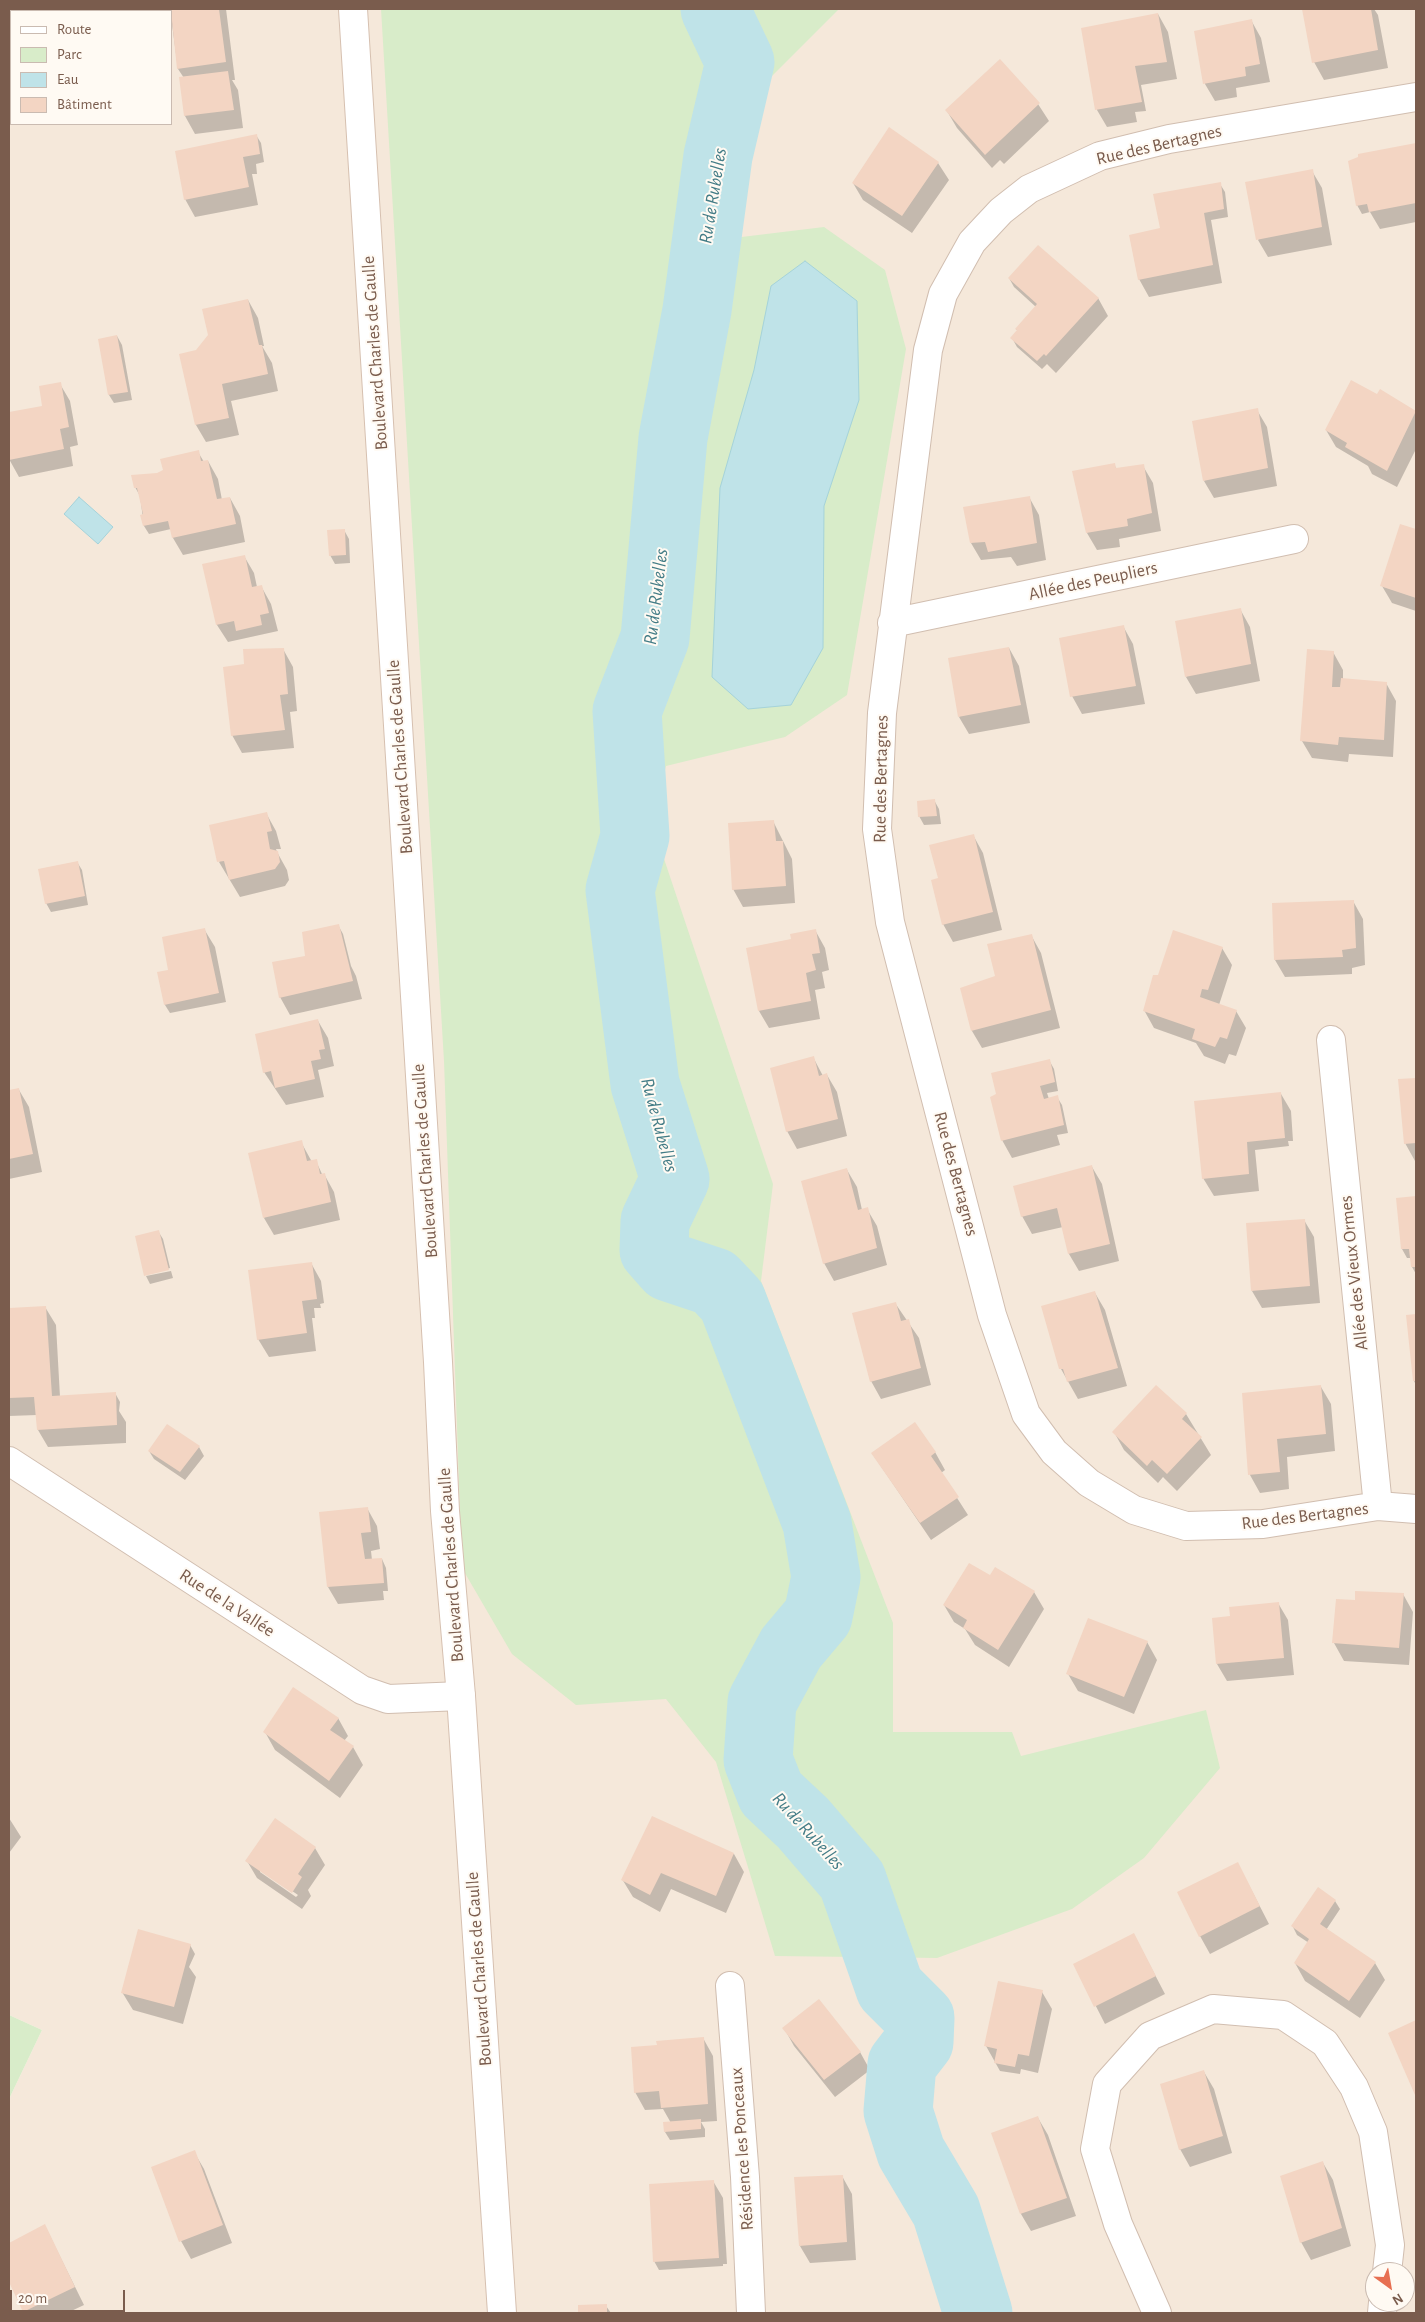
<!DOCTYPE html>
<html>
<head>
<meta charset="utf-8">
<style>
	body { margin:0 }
	#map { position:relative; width:1425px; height:2322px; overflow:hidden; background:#fdf6ec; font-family:"Alegreya Sans",sans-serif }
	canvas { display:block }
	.frame { position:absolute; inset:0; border:10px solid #7a5c4d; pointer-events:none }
	.legend { position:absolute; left:10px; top:10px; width:162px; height:115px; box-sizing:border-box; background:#fffaf3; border:1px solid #cabbb1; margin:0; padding:6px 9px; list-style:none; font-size:15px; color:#7a5c4d }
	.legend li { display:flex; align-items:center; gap:10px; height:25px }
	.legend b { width:25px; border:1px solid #cabbb1 }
	.north { position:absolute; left:1365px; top:2262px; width:50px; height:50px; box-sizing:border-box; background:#fffaf3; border:1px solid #cabbb1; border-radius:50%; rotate:148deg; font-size:14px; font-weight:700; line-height:20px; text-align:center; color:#7a5c4d }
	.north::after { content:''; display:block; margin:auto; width:18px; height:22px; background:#e76f51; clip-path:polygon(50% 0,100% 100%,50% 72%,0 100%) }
	.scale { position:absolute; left:10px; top:2290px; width:115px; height:22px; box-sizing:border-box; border:2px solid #7a5c4d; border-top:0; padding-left:6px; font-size:15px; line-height:18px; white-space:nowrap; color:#7a5c4d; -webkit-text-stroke:4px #fffaf3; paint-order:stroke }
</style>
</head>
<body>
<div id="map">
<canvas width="1425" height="2322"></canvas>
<div class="frame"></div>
<ul class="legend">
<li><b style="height:6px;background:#fff"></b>Route</li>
<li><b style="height:14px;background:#d8ecc9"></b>Parc</li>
<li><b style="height:14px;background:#bfe3e8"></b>Eau</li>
<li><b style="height:14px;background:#f3d5c3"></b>Bâtiment</li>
</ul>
<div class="north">N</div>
<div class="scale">20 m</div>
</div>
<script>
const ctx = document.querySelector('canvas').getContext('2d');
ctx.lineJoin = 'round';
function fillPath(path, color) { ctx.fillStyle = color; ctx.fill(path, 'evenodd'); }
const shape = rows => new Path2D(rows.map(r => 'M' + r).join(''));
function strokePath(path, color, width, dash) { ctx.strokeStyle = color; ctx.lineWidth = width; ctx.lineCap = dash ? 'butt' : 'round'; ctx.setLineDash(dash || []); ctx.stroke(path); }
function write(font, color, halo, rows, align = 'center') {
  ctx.font = font + ' "Alegreya Sans",sans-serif'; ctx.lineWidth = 4; ctx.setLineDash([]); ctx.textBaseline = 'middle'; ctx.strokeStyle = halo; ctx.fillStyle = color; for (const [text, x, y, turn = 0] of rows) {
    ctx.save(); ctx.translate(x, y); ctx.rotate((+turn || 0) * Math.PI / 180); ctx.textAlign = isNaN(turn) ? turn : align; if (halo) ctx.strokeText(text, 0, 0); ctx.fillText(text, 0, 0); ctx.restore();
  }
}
fillPath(shape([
	[9,9,1416,9,1416,2313,9,2313,9,2099,42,2030,9,2015],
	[11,11,171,11,171,124,11,124],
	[1375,2272,1405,2272,1405,2302,1375,2302]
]), '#f5e8da');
fillPath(shape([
	[381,9,839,9,766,82,725,239,824,227,885,270,906,349,847,695,785,737,666,766,651,820,773,1184,761,1281,893,1623,893,1732,1012,1732,1021,1756,1206,1710,1220,1768,1144,1858,1072,1909,937,1958,775,1956,716,1762,666,1699,576,1705,512,1654,462,1568,444,1061],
	[9,2015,42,2030,9,2099]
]), '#d8ecc9');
const water = shape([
	[805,261,857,301,859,400,824,506,823,648,791,705,748,709,712,677,720,488,754,370,771,286,805,261],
	[79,497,113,527,98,544,64,514,79,497]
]);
fillPath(water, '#bfe3e8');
strokePath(water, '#a5d3da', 1);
fillPath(shape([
	[9,9,84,9,95,11,11,11,11,19],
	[170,9,226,9,235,80,232,80,238,90,243,128,195,134,185,116,180,79,184,78,178,69],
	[1304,9,1374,9,1378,15,1388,68,1324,80,1314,62],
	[1158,14,1168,32,1177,79,1141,85,1146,111,1135,112,1137,122,1107,127,1097,110,1082,29],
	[1251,20,1261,38,1270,82,1236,88,1237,97,1215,101,1205,84,1195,32],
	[1038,104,1049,121,1004,164,1000,160,992,168,957,128,947,111],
	[889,129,938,163,949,180,912,233,863,200,853,183],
	[256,135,261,143,264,162,256,164,257,174,252,174,258,205,195,217,185,199],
	[1416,145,1416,222,1380,229,1370,212,1362,214,1357,205,1359,155],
	[1312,171,1322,188,1332,245,1268,257,1258,240],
	[1220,184,1225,192,1228,217,1211,220,1222,283,1149,297,1139,279,1162,229],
	[1009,278,1098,298,1108,316,1056,373,1047,364,1042,369,1017,347,1012,338,1018,331,1016,329,1036,307,1014,287],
	[248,300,258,318,264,346,262,346,272,363,278,391,231,401,239,435,206,442,196,425,197,351],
	[117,336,122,345,132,400,114,403,109,395],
	[60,384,70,401,78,445,70,447,73,466,19,477,9,459,9,414,43,407],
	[1380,391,1416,412,1416,449,1397,487,1372,474,1368,466,1336,447,1326,430,1377,396],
	[1257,410,1267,427,1277,486,1214,498,1204,481],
	[198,452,204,462,208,461,218,479,222,500,230,498,240,516,245,542,183,555,173,538,171,529,149,534,144,526,140,496,135,487],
	[1114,465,1117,469,1143,466,1153,483,1161,531,1119,539,1120,547,1097,550,1087,533],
	[1029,497,1039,515,1046,560,1017,566,1011,557,981,560,971,543],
	[1401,525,1416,530,1416,611,1392,603,1382,586],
	[344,530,349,539,350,563,335,564,330,555],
	[244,556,254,573,257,587,261,586,271,604,278,631,228,642,217,625,204,565],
	[1240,609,1250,627,1260,681,1196,694,1186,677],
	[1123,626,1133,644,1145,704,1082,714,1072,696],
	[1009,648,1019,666,1030,723,969,734,959,717],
	[283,649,293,667,297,711,290,712,294,748,242,753,232,735],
	[1333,652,1343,670,1343,680,1386,683,1396,701,1393,757,1349,754,1348,762,1312,758,1302,741],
	[934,800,939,809,941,824,924,825,919,816],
	[266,813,276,831,281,849,276,849,277,852,287,870,289,880,285,886,240,897,219,862],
	[773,821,792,859,795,903,743,907,733,889],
	[973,835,983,853,1002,930,953,942,943,924,939,879],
	[77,862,82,870,88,905,51,912,46,903],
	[1353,901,1363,919,1365,965,1352,968,1352,974,1285,977,1275,960],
	[338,925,343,934,351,966,356,976,362,999,290,1015,280,997,306,957],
	[204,929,215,947,226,1002,170,1013,165,1005,158,973,169,972],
	[815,930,825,948,829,970,822,972,825,988,815,990,820,1019,769,1028,759,1011,792,940],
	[1031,935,1041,953,1060,1028,982,1048,972,1031,962,989,998,983],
	[1222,948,1232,965,1219,1005,1236,1011,1246,1028,1236,1056,1229,1054,1225,1064,1204,1056,1196,1043,1154,1028,1144,1010,1159,977],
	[318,1021,328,1038,334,1066,318,1070,324,1097,286,1105,264,1072],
	[813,1057,823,1076,827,1075,837,1092,847,1136,797,1149,787,1131],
	[1049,1060,1054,1069,1058,1091,1047,1093,1049,1099,1057,1097,1062,1105,1068,1133,1057,1135,1060,1145,1012,1158,1002,1140],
	[1416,1080,1416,1161,1415,1161,1405,1143,1400,1081],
	[19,1090,29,1107,42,1172,9,1179,9,1092],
	[1281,1094,1291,1111,1293,1141,1288,1141,1289,1146,1255,1150,1259,1191,1214,1196,1203,1178],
	[301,1142,312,1162,316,1161,322,1174,324,1174,334,1192,340,1220,274,1235,264,1218],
	[1092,1167,1102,1184,1119,1261,1079,1271,1069,1254,1063,1227,1032,1234,1022,1216],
	[847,1170,857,1187,862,1210,867,1209,877,1226,887,1265,834,1281,824,1263],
	[1416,1197,1416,1274,1412,1267,1411,1258,1407,1258,1402,1249,1398,1199],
	[1304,1220,1314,1237,1320,1303,1262,1308,1252,1291],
	[158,1231,163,1239,170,1268,146,1274,146,1276,146,1275],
	[311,1263,321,1281,324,1303,320,1304,321,1308,314,1308,315,1318,312,1318,316,1351,269,1357,258,1339],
	[171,1271,173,1278,150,1284,146,1276],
	[1095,1293,1105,1310,1127,1386,1078,1399,1061,1369],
	[895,1303,919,1338,931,1385,881,1399,871,1381],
	[45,1307,56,1325,60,1397,115,1393,120,1402,119,1411,126,1422,126,1443,48,1447,38,1430,37,1415,9,1416,9,1310],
	[1416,1315,1416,1385,1414,1381,1408,1316],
	[1321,1387,1331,1404,1335,1451,1287,1457,1289,1489,1260,1493,1250,1475,1243,1394],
	[1186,1414,1211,1455,1177,1491,1163,1477,1158,1483,1124,1450,1114,1432],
	[199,1447,204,1456,185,1480,154,1459,149,1451],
	[935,1452,945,1470,941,1473,968,1515,931,1540,872,1453],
	[367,1508,377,1526,380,1549,371,1551,372,1560,382,1559,386,1568,388,1591,383,1591,384,1600,338,1604,328,1587],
	[991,1577,1034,1592,1044,1609,1009,1667,975,1645,965,1629,954,1622,944,1605],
	[1403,1594,1413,1612,1409,1665,1344,1661,1334,1643,1356,1601],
	[1278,1603,1288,1620,1294,1675,1227,1681,1217,1664,1231,1617],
	[1147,1642,1157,1660,1134,1714,1078,1691,1068,1674],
	[338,1718,348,1736,344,1741,353,1747,363,1765,340,1798,275,1750,265,1732],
	[9,1818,21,1837,9,1853],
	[315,1848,325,1865,308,1890,311,1896,302,1909,257,1878,247,1861],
	[260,1869,298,1895,296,1897,260,1872],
	[734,1854,744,1872,726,1913,671,1889,660,1912,633,1897,622,1879],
	[1238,1864,1269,1924,1210,1954,1200,1936],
	[1335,1901,1340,1909,1326,1930,1375,1963,1385,1980,1360,2018,1305,1981,1295,1963,1309,1943,1297,1935,1293,1927],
	[190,1945,195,1954,189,1967,196,1977,183,2024,133,2010,122,1992],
	[1143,1952,1165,1994,1105,2024,1075,1965],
	[1042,1992,1052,2009,1038,2073,1021,2069,1020,2074,1000,2071,986,2046],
	[1416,2022,1416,2096,1390,2033],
	[784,2028,860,2052,870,2070,835,2097,794,2046],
	[703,2038,713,2056,717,2121,701,2122,705,2129,705,2137,670,2140,665,2132,671,2123,663,2109,645,2110,635,2092],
	[1204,2072,1214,2089,1232,2153,1190,2167,1180,2149],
	[1038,2118,1048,2135,1076,2216,1031,2231,1021,2214],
	[194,2152,204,2169,232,2243,191,2259,181,2241,152,2168],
	[1323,2163,1333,2180,1351,2246,1311,2260,1301,2242],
	[842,2176,852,2194,856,2260,810,2263,800,2246],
	[713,2181,723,2198,727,2264,723,2264,723,2266,659,2270,654,2261],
	[45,2226,84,2305,67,2313,25,2313,9,2279,9,2244],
	[606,2306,611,2313,579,2313,579,2307]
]), '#0003');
strokePath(shape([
	[715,9,740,62,718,156,697,310,673,438,655,638,627,711,635,836,620,890,645,1084,675,1179,655,1221,654,1250,669,1267,714,1282,732,1301,817,1523,826,1577,818,1616,791,1648,762,1702,758,1760,771,1793,803,1823,852,1880,890,1988,920,2018,919,2042,902,2064,898,2111,911,2152,946,2211,978,2313]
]), '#bfe3e8', 69);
fillPath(shape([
	[18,9,45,9,44,11,25,11],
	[59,9,90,9,97,10,58,11],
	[169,9,219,9,226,62,177,69,171,11],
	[1302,9,1371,9,1378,50,1312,63],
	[1158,13,1167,62,1135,66,1142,102,1095,110,1081,28],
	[1252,19,1260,64,1245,67,1246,76,1203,84,1194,31],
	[1000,59,1040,103,985,155,945,110],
	[228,71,234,110,184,116,179,77],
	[889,127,939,162,902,216,852,183],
	[257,134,260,154,243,157,249,187,184,200,175,151],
	[1416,143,1416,203,1369,212,1367,204,1356,206,1348,161,1358,157,1358,154],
	[1313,169,1322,227,1256,240,1245,182],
	[1221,182,1224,209,1204,213,1213,265,1138,280,1129,235,1160,228,1153,194],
	[1038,245,1099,298,1046,356,1044,354,1037,361,1010,338,1017,330,1015,329,1037,304,1008,278],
	[248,299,259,345,262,345,268,374,222,384,229,418,195,425,179,354,196,350,208,335,202,309],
	[117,335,128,392,108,395,98,339],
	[1351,380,1377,394,1380,389,1416,411,1387,471,1345,447,1347,443,1325,430],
	[61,382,69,427,60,429,64,449,9,460,9,412,42,406,39,386],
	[1258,408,1268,468,1203,481,1192,421],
	[199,450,201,461,208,460,217,499,230,497,236,524,172,538,168,521,143,526,140,515,143,514,137,488,134,488,131,475,157,473,163,470,160,459],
	[1115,463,1116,468,1144,464,1152,513,1127,519,1128,526,1086,533,1072,471],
	[1030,496,1037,543,988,552,985,542,970,543,963,507],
	[1400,524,1416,529,1416,598,1380,586],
	[345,529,346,555,329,556,327,530],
	[245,555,252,587,262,585,269,613,260,615,262,625,236,631,234,621,216,625,202,564],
	[1241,608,1251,664,1185,677,1175,621],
	[1124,625,1136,686,1070,697,1059,638],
	[1009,647,1021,705,958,717,948,658],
	[284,648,288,694,280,695,285,730,231,736,223,667,244,664,243,649],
	[1307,649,1334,651,1332,687,1340,687,1341,678,1387,682,1384,740,1339,737,1338,745,1300,741],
	[935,799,937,816,918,817,917,801],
	[267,812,272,831,267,832,270,849,278,851,280,862,275,869,229,880,224,861,217,862,209,825],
	[774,820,776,841,783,841,786,886,732,890,728,823],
	[974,834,993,912,942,925,931,880,938,878,929,845],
	[78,861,85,896,45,904,38,869],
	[1354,900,1356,948,1342,950,1343,957,1274,960,1272,903],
	[339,924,353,981,279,998,272,962,305,956,302,932],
	[205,928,219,993,164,1005,157,972,168,970,162,937],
	[816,929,820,953,812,954,816,970,806,973,811,1001,758,1011,746,948,791,939,790,934],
	[1173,930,1223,947,1208,990,1202,989,1200,997,1237,1010,1227,1039,1220,1037,1215,1047,1192,1039,1195,1029,1143,1011,1153,975,1158,975],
	[1032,934,1051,1010,971,1031,960,988,995,976,987,944],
	[318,1019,325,1049,319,1050,321,1059,311,1061,315,1079,275,1088,271,1071,263,1073,255,1034],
	[814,1056,819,1076,827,1073,838,1119,786,1132,770,1068],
	[1050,1059,1055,1082,1040,1086,1044,1099,1058,1095,1064,1125,1001,1141,990,1097,996,1094,991,1073],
	[1416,1078,1416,1143,1404,1144,1398,1079],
	[19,1088,33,1154,9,1159,9,1090],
	[1281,1092,1285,1138,1247,1142,1249,1174,1202,1179,1194,1101],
	[302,1140,307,1161,317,1159,320,1174,325,1173,331,1202,263,1218,248,1153],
	[1092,1165,1110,1244,1068,1254,1057,1208,1021,1217,1013,1186],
	[847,1168,858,1210,868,1207,877,1248,823,1264,801,1181],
	[1416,1196,1416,1267,1411,1267,1409,1249,1401,1249,1396,1198],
	[1305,1219,1310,1286,1251,1291,1246,1223],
	[159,1230,169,1270,144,1276,135,1236],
	[312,1262,317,1299,302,1301,307,1333,257,1340,248,1270],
	[1095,1291,1118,1368,1067,1382,1063,1369,1059,1369,1041,1306],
	[896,1302,901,1321,909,1319,921,1368,870,1382,852,1313],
	[46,1306,52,1396,116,1392,117,1425,37,1430,34,1397,9,1398,9,1308],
	[1416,1314,1416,1381,1413,1381,1406,1315],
	[1156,1385,1187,1413,1182,1419,1202,1437,1167,1474,1152,1460,1147,1466,1112,1432],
	[1321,1385,1326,1434,1277,1439,1280,1472,1248,1475,1242,1393],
	[915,1422,936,1452,931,1456,959,1497,920,1523,871,1453],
	[167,1424,200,1446,180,1472,148,1451],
	[368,1507,371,1532,361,1533,365,1559,382,1558,384,1583,327,1587,319,1512],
	[969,1563,990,1575,995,1567,1035,1591,998,1650,963,1628,967,1620,943,1605],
	[1355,1591,1404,1593,1399,1648,1332,1643,1336,1599,1355,1600],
	[1279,1602,1284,1658,1216,1664,1212,1618,1230,1616,1229,1607],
	[1088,1618,1148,1641,1124,1697,1066,1674],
	[293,1687,339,1718,330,1730,354,1746,329,1781,263,1732],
	[652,1816,734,1853,716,1896,661,1873,650,1895,621,1880],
	[275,1818,316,1847,298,1874,302,1877,292,1893,245,1861],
	[1238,1862,1260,1906,1199,1937,1177,1892],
	[1318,1887,1336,1900,1320,1924,1376,1962,1349,2001,1294,1963,1309,1939,1291,1926],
	[138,1929,191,1944,174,2007,121,1993],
	[1134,1933,1156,1976,1094,2007,1073,1964],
	[998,1981,1043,1990,1029,2056,1018,2054,1015,2067,994,2063,997,2049,984,2046],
	[819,1999,861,2052,824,2080,782,2028],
	[1416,2020,1416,2095,1415,2095,1388,2033],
	[704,2037,708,2104,661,2108,659,2091,634,2093,631,2047,657,2045,656,2041],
	[1204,2070,1223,2136,1179,2150,1160,2084],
	[1038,2116,1067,2198,1020,2214,991,2133],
	[701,2119,701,2129,664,2132,663,2122],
	[195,2150,223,2225,179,2242,151,2167],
	[1323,2161,1342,2228,1300,2243,1280,2176],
	[843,2175,847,2242,799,2246,794,2177],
	[714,2180,719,2258,653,2262,649,2184],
	[45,2224,75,2287,23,2312,9,2282,9,2243],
	[607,2304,607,2313,578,2313,578,2305]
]), '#f3d5c3');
const street = shape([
	[1416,97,1169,139,1100,156,1029,189,1001,211,972,242,943,294,928,350,882,713,877,829,890,922,992,1315,1026,1414,1054,1452,1089,1483,1134,1510,1186,1526,1263,1524,1378,1506,1416,1509],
	[892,623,1294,539],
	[1331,1040,1378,1506],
	[9,1461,362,1690,388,1699,461,1696],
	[730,1986,745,2177,751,2313],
	[1157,2313,1118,2224,1095,2149,1107,2084,1150,2036,1213,2009,1283,2015,1325,2043,1354,2087,1373,2132,1390,2245,1387,2272],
	[1382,2313,1383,2302]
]);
const secondary = shape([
	[353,9,438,1362,445,1511,461,1696,502,2313]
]);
strokePath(street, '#d1beb0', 30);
strokePath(secondary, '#d6c0b0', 30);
strokePath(street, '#fff', 28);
strokePath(secondary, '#fff', 28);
write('18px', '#7a5c4d', '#fffaf3', [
	["Rue des Bertagnes",1159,145,-13],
	["Boulevard Charles de Gaulle",375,353,-94],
	["Allée des Peupliers",1093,581,-12],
	["Boulevard Charles de Gaulle",400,757,-94],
	["Rue des Bertagnes",881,779,-89],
	["Boulevard Charles de Gaulle",425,1161,-94],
	["Rue des Bertagnes",956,1174,75],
	["Allée des Vieux Ormes",1354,1273,-96],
	["Rue des Bertagnes",1305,1516,-7],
	["Boulevard Charles de Gaulle",451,1565,-94],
	["Rue de la Vallée",227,1603,33],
	["Boulevard Charles de Gaulle",479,1969,-94],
	["Résidence les Ponceaux",742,2149,-94]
]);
write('italic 19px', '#437c86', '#fffaf3', [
	["Ru de Rubelles",713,196,-81],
	["Ru de Rubelles",656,597,-83],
	["Ru de Rubelles",659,1125,75],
	["Ru de Rubelles",808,1831,48]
]);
</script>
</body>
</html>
